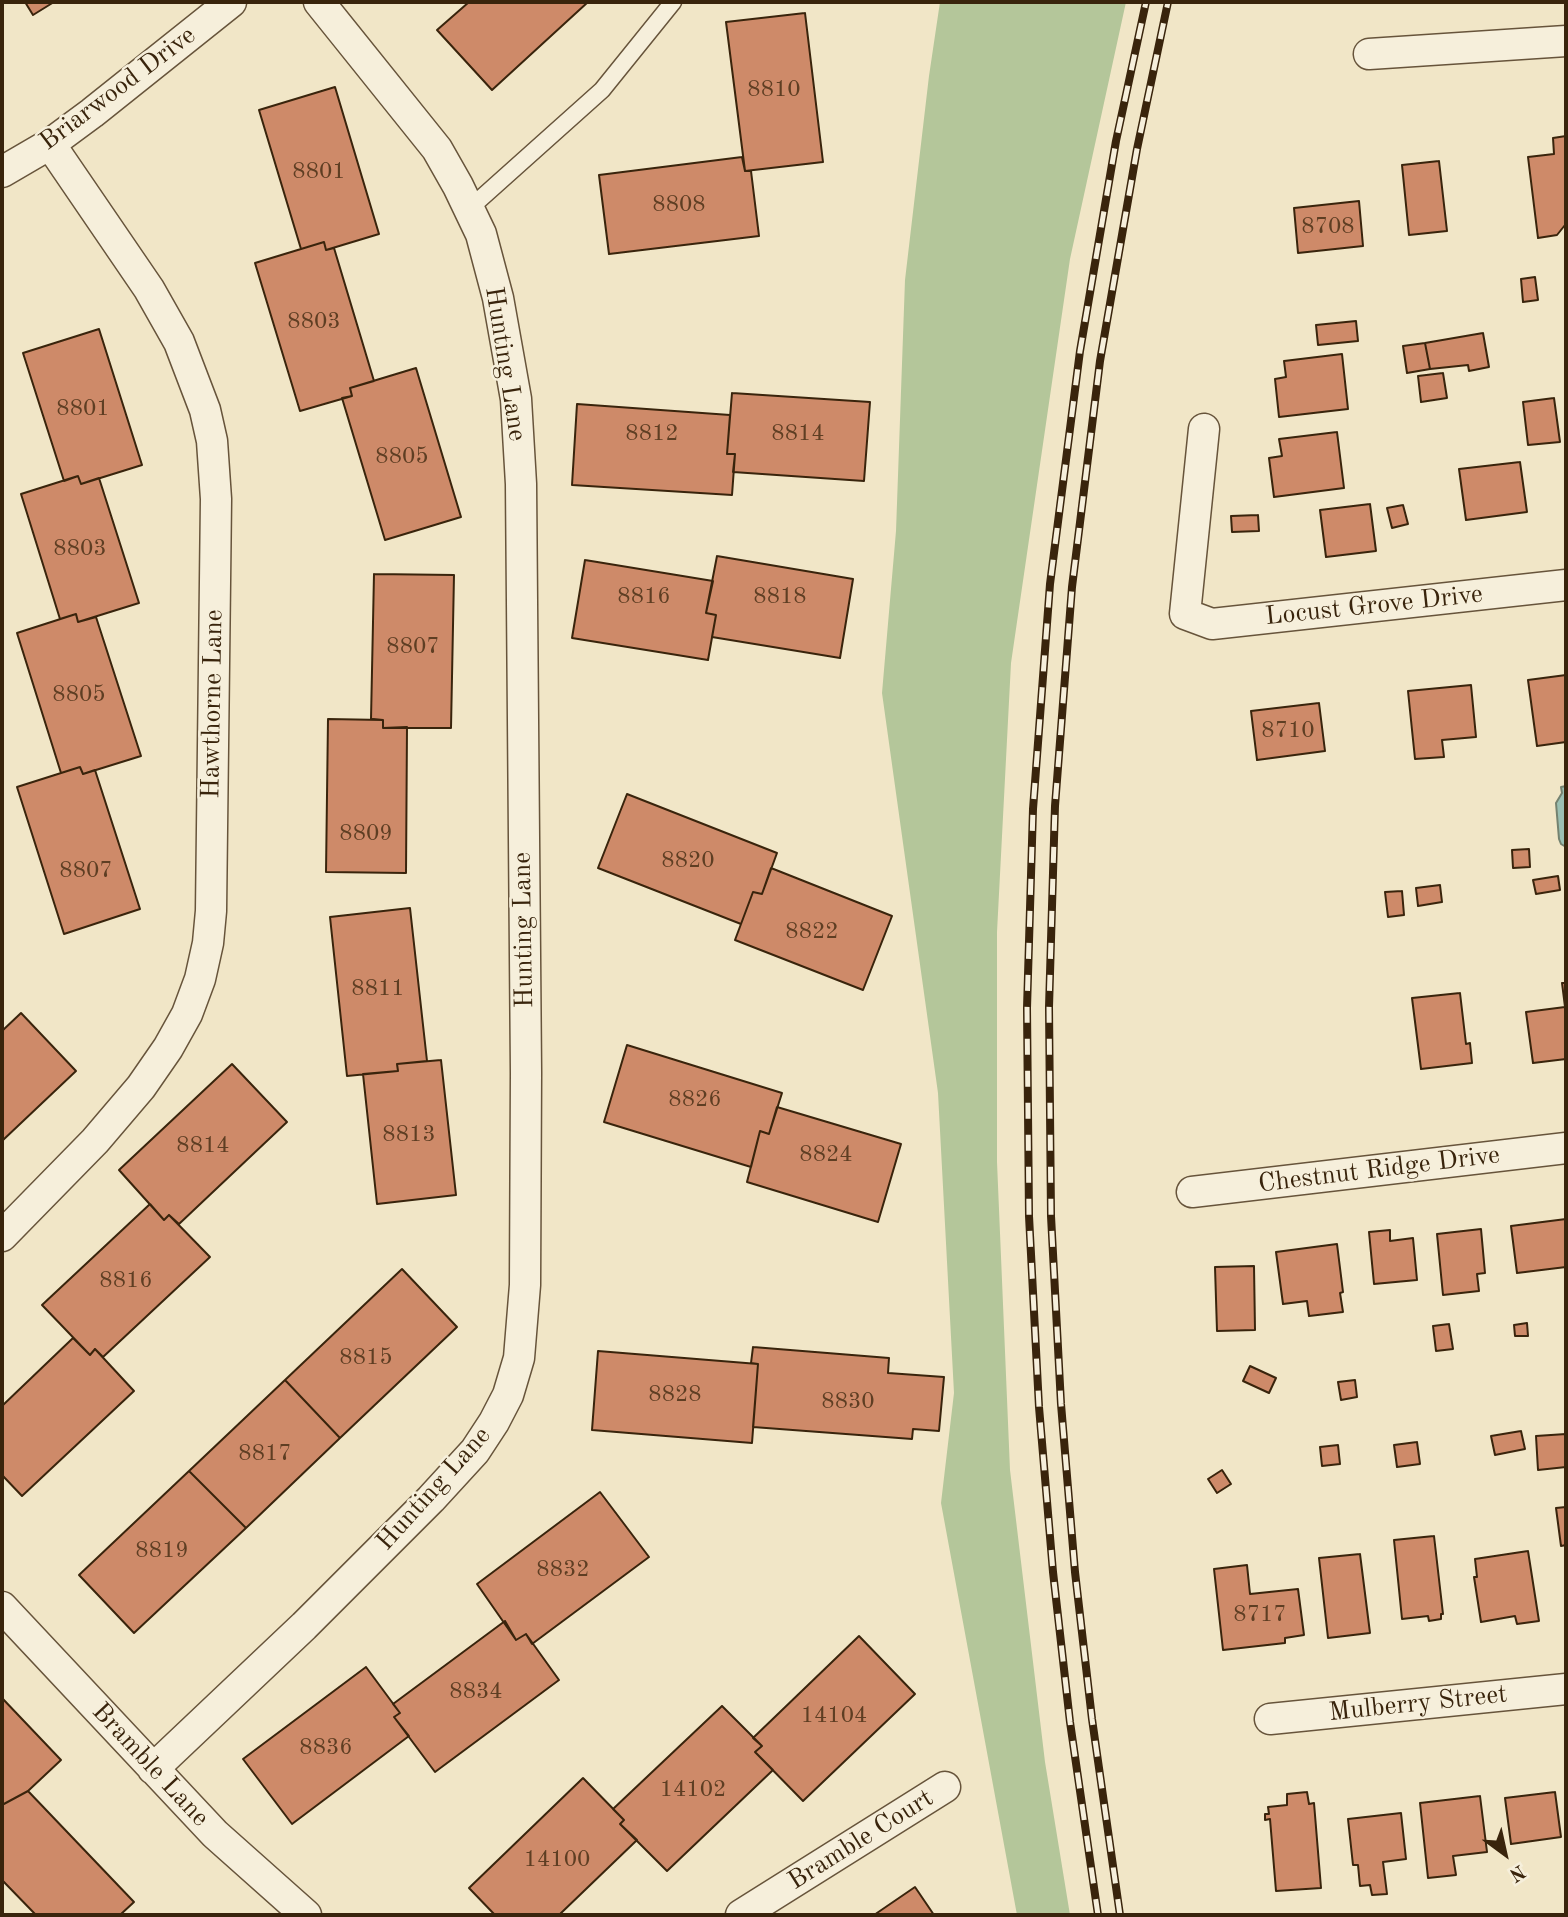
<!DOCTYPE html>
<html>
<head>
<meta charset="utf-8">
<style>
	body { margin:0 }
	#map { position:relative; width:1568px; height:1917px; overflow:hidden; background:#f1e6c7; font-family:"Old Standard TT",serif }
	canvas { display:block }
	.frame { position:absolute; inset:0; border:4px solid #39240c; pointer-events:none }
	.north { position:absolute; left:1470px; top:1819px; width:70px; height:70px; -webkit-text-stroke:5px #f6efdb; paint-order:stroke; rotate:147deg; font-size:19px; font-weight:700; line-height:28px; text-align:center; color:#39240c }
	.north::after { content:''; display:block; margin:auto; width:24px; height:32px; background:#39240c; clip-path:polygon(50% 0,100% 100%,50% 72%,0 100%) }
</style>
</head>
<body>
<div id="map">
<canvas width="1568" height="1917"></canvas>
<div class="frame"></div>
<div class="north">N</div>
</div>
<script>
const ctx = document.querySelector('canvas').getContext('2d');
ctx.lineJoin = 'round';
function fillPath(path, color) { ctx.fillStyle = color; ctx.fill(path, 'evenodd'); }
const shape = rows => new Path2D(rows.map(r => 'M' + r).join(''));
function strokePath(path, color, width, dash) { ctx.strokeStyle = color; ctx.lineWidth = width; ctx.lineCap = dash ? 'butt' : 'round'; ctx.setLineDash(dash || []); ctx.stroke(path); }
function write(font, color, halo, rows, align = 'center') {
  ctx.font = font + ' "Old Standard TT",serif'; ctx.lineWidth = 5; ctx.setLineDash([]); ctx.textBaseline = 'middle'; ctx.strokeStyle = halo; ctx.fillStyle = color; for (const [text, x, y, turn = 0] of rows) {
    ctx.save(); ctx.translate(x, y); ctx.rotate((+turn || 0) * Math.PI / 180); ctx.textAlign = isNaN(turn) ? turn : align; if (halo) ctx.strokeText(text, 0, 0); ctx.fillText(text, 0, 0); ctx.restore();
  }
}
fillPath(shape([
	[940,2,1126,2,1070,259,1011,663,997,932,997,1162,1010,1470,1045,1762,1070,1915,1017,1915,941,1503,954,1393,938,1093,882,693,896,531,905,280,929,76]
]), '#b4c69a');
const water = shape([
	[1566,786,1566,847,1561,844,1559,839,1556,803,1562,793,1561,787,1566,786]
]);
fillPath(water, '#9bc0b3');
strokePath(water, '#748270', 2);
const building = shape([
	[25,2,54,2,33,15,25,2],
	[469,2,588,2,492,90,437,30,469,2],
	[805,13,823,162,745,171,726,22,805,13],
	[335,87,379,234,326,250,324,242,301,249,259,110,335,87],
	[1566,136,1565,225,1557,235,1538,238,1528,157,1554,154,1553,138,1566,136],
	[742,157,745,171,751,171,759,236,609,254,599,175,742,157],
	[1439,161,1447,231,1409,235,1402,165,1439,161],
	[1359,201,1363,246,1298,253,1294,208,1359,201],
	[324,242,326,250,334,248,374,381,350,388,352,396,300,411,255,263,324,242],
	[1535,277,1538,300,1523,302,1521,279,1535,277],
	[1356,321,1358,341,1318,345,1316,325,1356,321],
	[99,329,142,465,81,484,78,476,64,481,23,353,99,329],
	[1483,333,1489,367,1469,371,1468,365,1430,369,1425,343,1483,333],
	[1425,343,1430,369,1407,373,1403,346,1425,343],
	[1342,354,1348,409,1279,417,1275,379,1286,377,1284,361,1342,354],
	[416,368,461,517,385,540,342,398,352,396,350,388,416,368],
	[1443,373,1447,398,1421,402,1418,376,1443,373],
	[732,393,870,402,864,481,733,472,735,454,727,454,732,393],
	[1554,398,1560,442,1528,445,1523,402,1554,398],
	[577,404,730,415,727,454,735,454,732,495,572,485,577,404],
	[1337,432,1344,488,1274,497,1269,458,1282,456,1279,439,1337,432],
	[1520,462,1527,512,1466,520,1459,469,1520,462],
	[78,476,81,484,99,478,139,603,78,622,76,614,60,619,21,494,78,476],
	[1370,504,1376,551,1326,557,1320,510,1370,504],
	[1403,505,1408,524,1392,528,1387,508,1403,505],
	[1258,515,1259,531,1232,532,1231,516,1258,515],
	[717,556,853,579,840,658,712,637,716,615,706,613,717,556],
	[585,560,713,581,706,613,716,615,708,660,572,638,585,560],
	[374,574,454,575,451,728,383,728,383,720,371,719,374,574],
	[76,614,78,622,96,617,141,756,83,774,80,767,61,773,17,633,76,614],
	[1566,675,1566,742,1537,746,1528,680,1566,675],
	[1471,685,1476,737,1442,740,1444,757,1415,759,1408,691,1471,685],
	[1319,703,1325,751,1257,760,1251,711,1319,703],
	[328,719,383,720,383,728,407,727,406,873,326,872,328,719],
	[80,767,83,774,95,770,140,909,64,934,17,787,80,767],
	[627,794,777,853,762,894,753,892,741,924,598,868,627,794],
	[1529,849,1530,867,1513,868,1512,850,1529,849],
	[771,868,892,916,863,990,735,940,753,892,762,894,771,868],
	[1558,876,1560,890,1536,894,1533,880,1558,876],
	[1440,885,1442,902,1418,906,1416,888,1440,885],
	[1402,891,1404,915,1388,917,1385,892,1402,891],
	[410,908,427,1061,397,1064,398,1071,347,1076,330,917,410,908],
	[1562,983,1566,983,1566,1059,1533,1063,1526,1012,1565,1007,1562,983],
	[1460,993,1466,1044,1470,1043,1472,1063,1421,1069,1412,998,1460,993],
	[21,1013,76,1071,2,1141,2,1031,21,1013],
	[627,1045,782,1093,769,1134,760,1131,751,1167,604,1122,627,1045],
	[441,1060,456,1195,377,1204,363,1074,398,1071,397,1064,441,1060],
	[232,1064,287,1122,179,1224,169,1215,164,1220,119,1170,232,1064],
	[777,1107,901,1144,878,1222,747,1182,760,1131,769,1134,777,1107],
	[150,1204,164,1220,169,1215,210,1257,103,1357,95,1349,90,1355,42,1305,150,1204],
	[1566,1219,1566,1267,1517,1273,1511,1226,1566,1219],
	[1481,1229,1485,1273,1477,1274,1479,1291,1443,1295,1437,1234,1481,1229],
	[1390,1230,1390,1241,1413,1238,1417,1280,1374,1284,1369,1232,1390,1230],
	[1337,1244,1343,1292,1340,1293,1343,1312,1309,1316,1307,1301,1283,1304,1276,1252,1337,1244],
	[1254,1266,1255,1330,1217,1331,1215,1267,1254,1266],
	[402,1269,457,1327,340,1438,285,1380,402,1269],
	[1527,1323,1528,1336,1515,1336,1514,1325,1527,1323],
	[1449,1324,1453,1349,1436,1351,1433,1326,1449,1324],
	[73,1338,90,1355,95,1349,134,1391,22,1496,2,1475,2,1406,73,1338],
	[753,1347,889,1358,888,1373,944,1377,939,1431,913,1429,912,1439,753,1427,758,1364,751,1363,753,1347],
	[598,1351,758,1364,752,1443,592,1430,598,1351],
	[1250,1366,1276,1378,1269,1393,1243,1381,1250,1366],
	[285,1380,340,1438,246,1528,189,1471,285,1380],
	[1355,1380,1357,1397,1341,1400,1338,1382,1355,1380],
	[1521,1431,1525,1449,1495,1455,1491,1436,1521,1431],
	[1566,1434,1566,1467,1538,1470,1536,1436,1566,1434],
	[1417,1442,1420,1464,1397,1467,1394,1445,1417,1442],
	[1338,1445,1340,1464,1322,1466,1320,1447,1338,1445],
	[1222,1470,1231,1484,1217,1493,1208,1479,1222,1470],
	[189,1471,246,1528,134,1633,79,1575,189,1471],
	[600,1492,649,1557,532,1644,526,1634,516,1640,477,1584,600,1492],
	[1566,1507,1566,1545,1561,1546,1556,1508,1566,1507],
	[1434,1536,1443,1614,1441,1614,1441,1619,1429,1621,1428,1616,1402,1619,1394,1540,1434,1536],
	[1528,1551,1539,1621,1517,1624,1515,1616,1481,1622,1474,1577,1477,1577,1475,1559,1528,1551],
	[1360,1554,1370,1633,1328,1638,1319,1558,1360,1554],
	[1247,1565,1250,1594,1298,1589,1304,1635,1285,1638,1285,1643,1223,1650,1214,1569,1247,1565],
	[505,1621,516,1640,526,1634,559,1680,435,1772,394,1717,400,1713,393,1704,505,1621],
	[859,1636,915,1694,803,1801,755,1752,762,1746,753,1738,859,1636],
	[366,1667,400,1713,394,1717,409,1736,292,1824,243,1759,366,1667],
	[2,1698,61,1760,28,1791,2,1805,2,1698],
	[722,1706,762,1746,755,1752,773,1770,667,1871,620,1824,624,1820,613,1809,722,1706],
	[583,1778,624,1820,620,1824,637,1840,559,1915,495,1915,469,1888,583,1778],
	[28,1791,134,1902,120,1915,36,1915,2,1880,2,1805,28,1791],
	[1307,1792,1309,1804,1314,1803,1321,1888,1276,1891,1270,1819,1265,1820,1265,1814,1269,1814,1268,1807,1287,1805,1287,1794,1307,1792],
	[1555,1792,1561,1837,1511,1844,1505,1798,1555,1792],
	[1480,1796,1487,1852,1453,1856,1456,1875,1428,1878,1420,1803,1480,1796],
	[1401,1813,1406,1859,1383,1862,1387,1894,1372,1895,1370,1885,1360,1886,1358,1865,1353,1865,1348,1819,1401,1813],
	[915,1887,934,1915,874,1915,915,1887]
]);
fillPath(building, '#ce8a69');
strokePath(building, '#39240c', 2);
const service = shape([
	[469,209,602,90,673,2]
]);
const minor = shape([
	[1369,54,1566,41],
	[2,172,50,144,92,113,231,2],
	[1204,429,1185,614,1212,624,1566,585],
	[1192,1192,1566,1148],
	[2,1236,95,1141,141,1087,168,1048,187,1014,200,979,208,943,211,911,216,499,212,441,205,410,179,342,149,289,50,144],
	[2,1607,215,1834,306,1915],
	[1270,1719,1566,1689],
	[153,1769,304,1626,431,1499,475,1451,494,1422,508,1395,519,1358,525,1285,526,1073,521,484,516,399,498,298,481,234,458,186,437,149,319,2],
	[741,1915,945,1787]
]);
strokePath(service, '#67543b', 19);
strokePath(minor, '#67543b', 33);
strokePath(service, '#f6efdb', 16);
strokePath(minor, '#f6efdb', 30);
const rail = shape([
	[1098,1915,1070,1722,1053,1572,1039,1407,1029,1216,1027,1008,1033,809,1050,584,1080,351,1116,141,1146,2],
	[1120,1915,1092,1719,1075,1572,1061,1404,1051,1216,1049,1007,1055,806,1072,587,1100,361,1137,149,1168,2]
]);
strokePath(rail, '#39240c', 8);
strokePath(rail, '#f6efdb', 5, [16]);
write('23px', '#5e3e23', null, [
	["8810",774,90],
	["8801",319,172],
	["8808",679,205],
	["8708",1328,227],
	["8803",314,322],
	["8801",83,409],
	["8812",652,434],
	["8814",798,434],
	["8805",402,457],
	["8803",80,549],
	["8816",644,597],
	["8818",780,597],
	["8807",413,647],
	["8805",79,695],
	["8710",1288,731],
	["8809",366,834],
	["8820",688,861],
	["8807",86,871],
	["8822",812,932],
	["8811",378,989],
	["8826",695,1100],
	["8813",409,1135],
	["8814",203,1146],
	["8824",826,1155],
	["8816",126,1281],
	["8815",366,1358],
	["8828",675,1395],
	["8830",848,1402],
	["8817",265,1454],
	["8819",162,1551],
	["8832",563,1570],
	["8717",1260,1615],
	["8834",476,1692],
	["14104",834,1716],
	["8836",326,1748],
	["14102",693,1790],
	["14100",557,1860]
]);
write('26px', '#39240c', '#f6efdb', [
	["Briarwood Drive",118,89,-37],
	["Hunting Lane",505,364,81],
	["Locust Grove Drive",1374,606,-6],
	["Hawthorne Lane",213,704,-89],
	["Hunting Lane",524,930,-91],
	["Chestnut Ridge Drive",1379,1170,-7],
	["Hunting Lane",434,1489,-48],
	["Mulberry Street",1418,1704,-6],
	["Bramble Lane",150,1765,47],
	["Bramble Court",861,1840,-32]
]);
</script>
</body>
</html>
